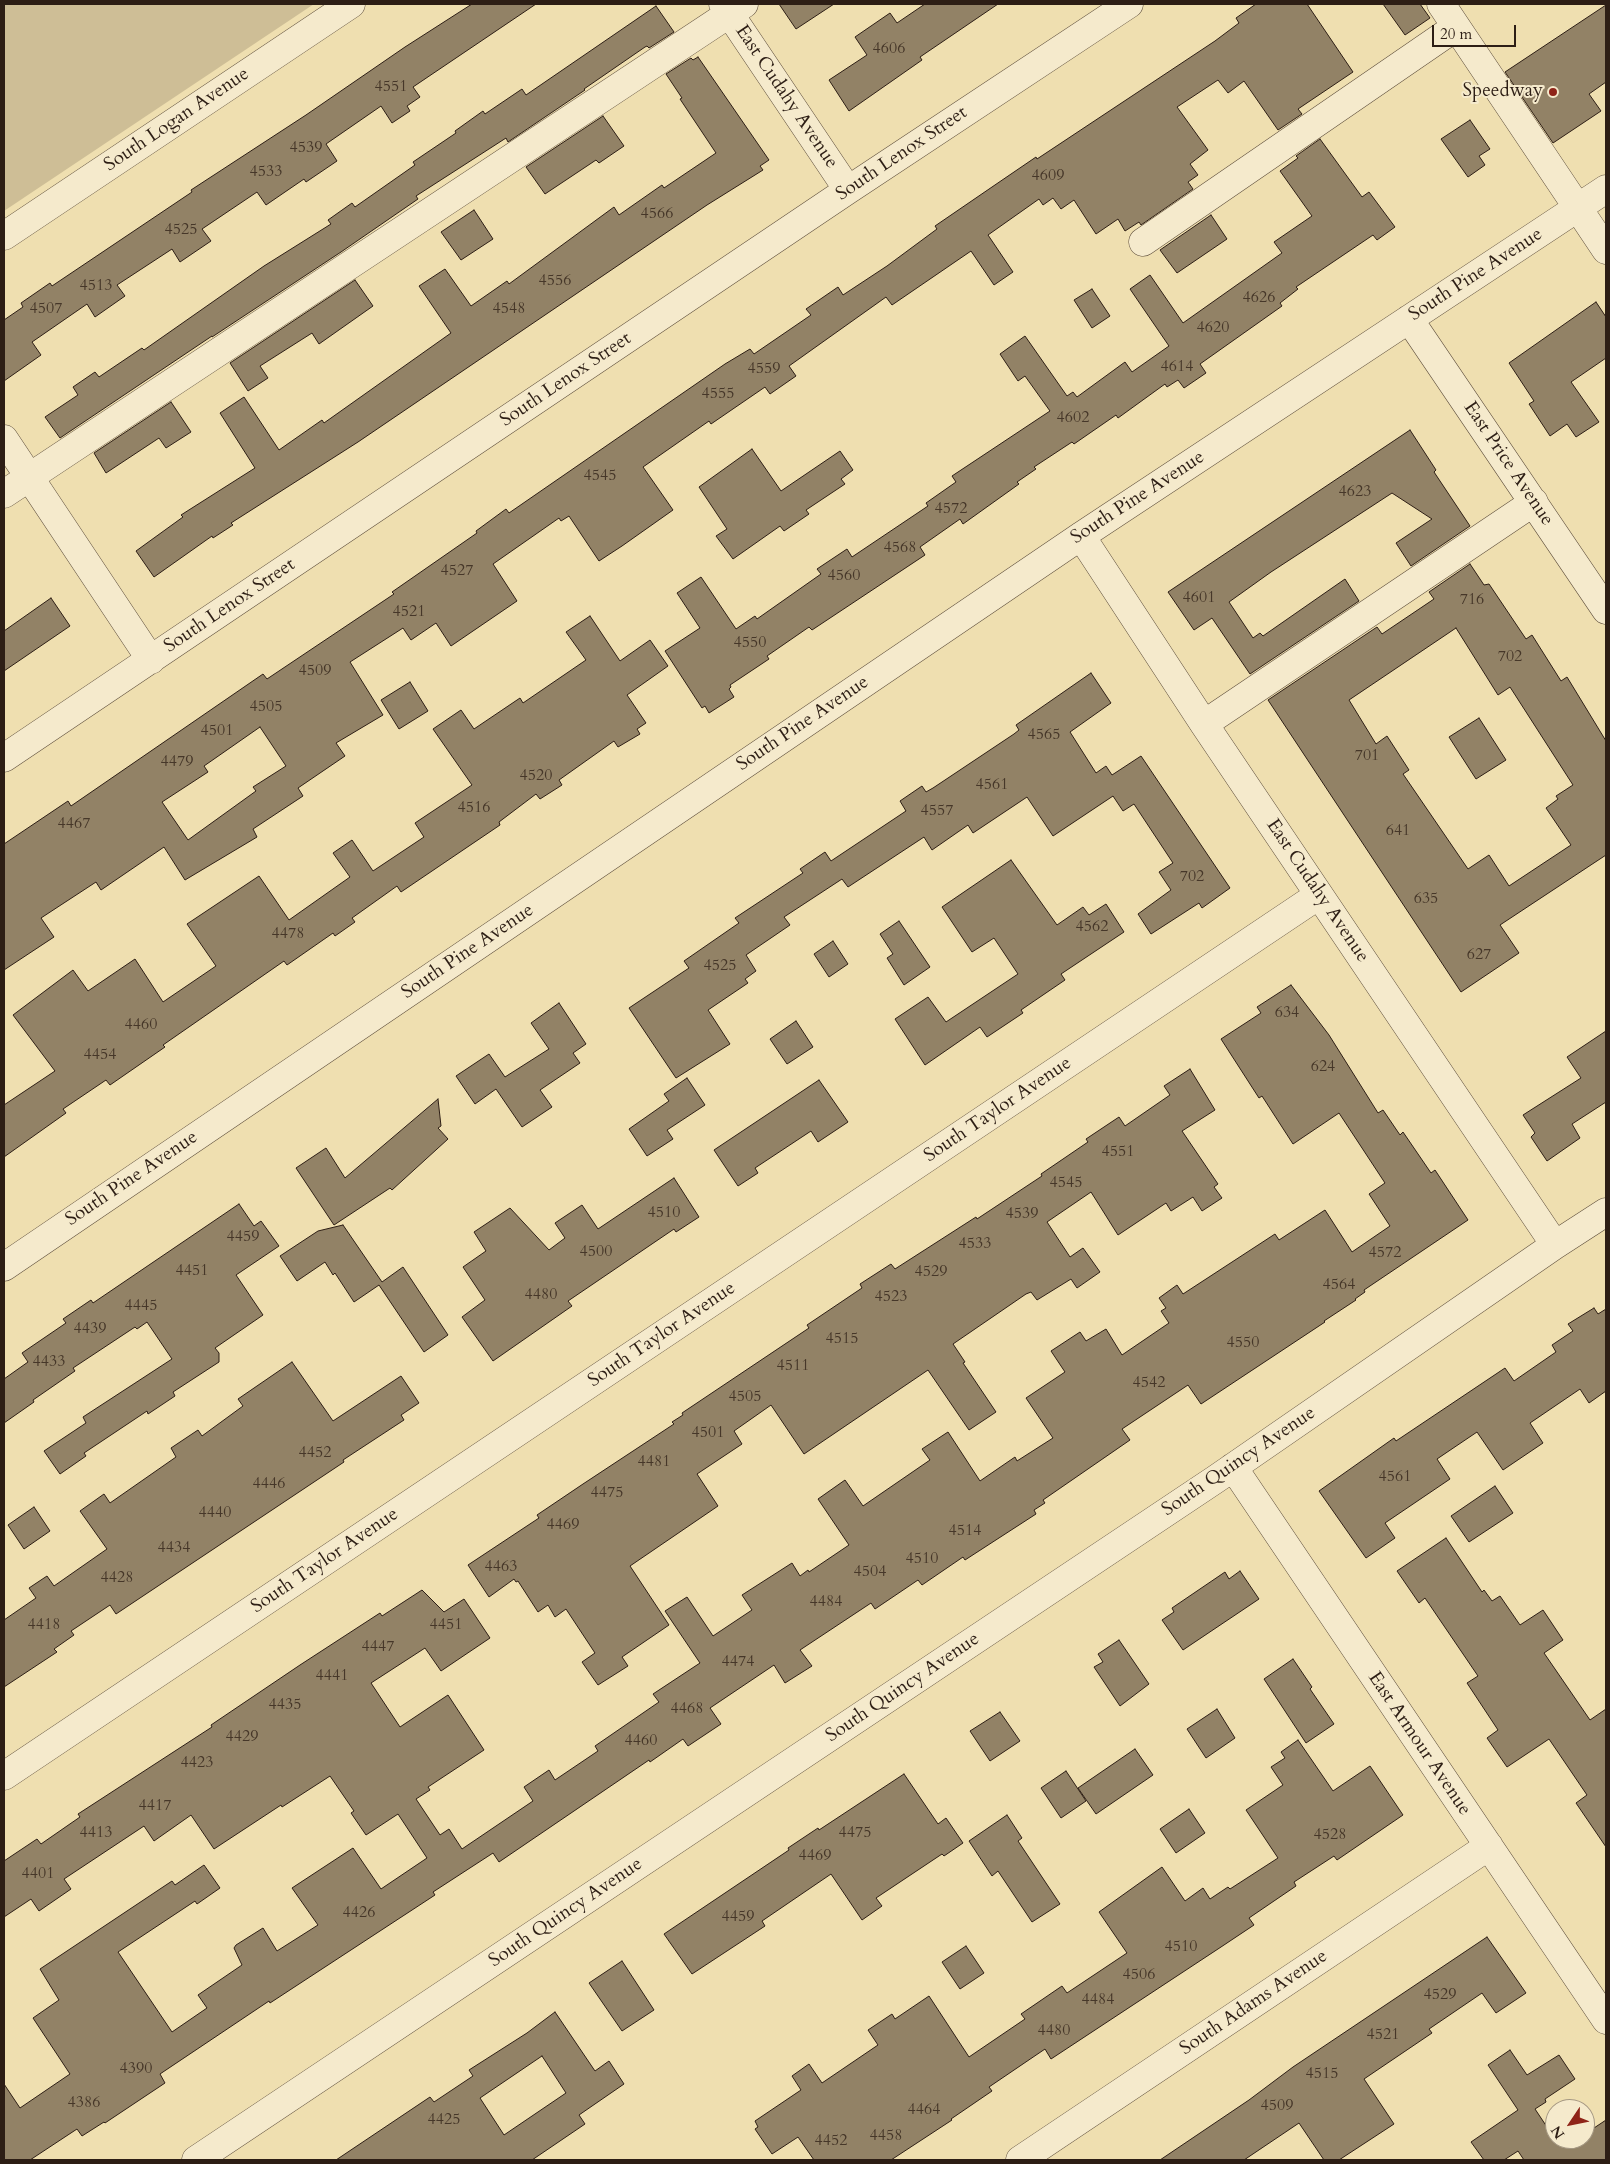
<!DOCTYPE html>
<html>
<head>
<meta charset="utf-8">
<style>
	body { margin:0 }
	#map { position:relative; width:1610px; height:2164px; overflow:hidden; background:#efdfb0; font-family:Cardo,serif }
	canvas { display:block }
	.frame { position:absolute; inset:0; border:5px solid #2d1e15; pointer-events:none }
	.north { position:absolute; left:1545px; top:2099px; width:50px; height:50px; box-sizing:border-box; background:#f5eacc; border:1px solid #a59883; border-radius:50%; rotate:236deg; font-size:14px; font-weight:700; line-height:20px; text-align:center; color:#2d1e15 }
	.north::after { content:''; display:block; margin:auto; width:18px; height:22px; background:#8f2418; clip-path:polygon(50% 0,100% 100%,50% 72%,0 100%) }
	.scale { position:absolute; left:1432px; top:25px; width:84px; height:22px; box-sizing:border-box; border:2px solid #2d1e15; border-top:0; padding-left:6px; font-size:15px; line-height:18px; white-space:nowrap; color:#2d1e15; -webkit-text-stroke:4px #f5eacc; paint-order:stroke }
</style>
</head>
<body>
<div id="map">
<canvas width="1610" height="2164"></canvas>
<div class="frame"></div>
<div class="north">N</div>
<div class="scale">20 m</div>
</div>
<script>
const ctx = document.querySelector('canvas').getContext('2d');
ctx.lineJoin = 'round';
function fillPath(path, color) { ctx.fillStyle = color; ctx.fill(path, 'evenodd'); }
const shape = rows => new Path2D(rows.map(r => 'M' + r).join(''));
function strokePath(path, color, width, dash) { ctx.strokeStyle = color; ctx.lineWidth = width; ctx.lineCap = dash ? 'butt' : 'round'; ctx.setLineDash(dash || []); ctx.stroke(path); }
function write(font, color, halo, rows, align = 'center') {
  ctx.font = font + ' Cardo,serif'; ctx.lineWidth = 4; ctx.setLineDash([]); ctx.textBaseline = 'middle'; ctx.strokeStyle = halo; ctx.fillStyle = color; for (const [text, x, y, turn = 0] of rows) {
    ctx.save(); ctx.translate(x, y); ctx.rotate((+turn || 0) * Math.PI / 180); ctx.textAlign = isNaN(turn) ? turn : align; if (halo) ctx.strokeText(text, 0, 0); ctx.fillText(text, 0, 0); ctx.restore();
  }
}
fillPath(shape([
	[4,4,314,4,4,211]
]), '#cebe96');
const building = shape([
	[472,4,536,4,413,87,420,97,407,106,410,111,392,123,381,106,326,144,337,161,306,182,304,179,266,205,257,192,202,229,211,241,180,262,172,249,117,285,125,296,95,317,87,304,32,342,41,355,4,381,4,320,23,307,21,303,50,283,52,286,192,192,191,190,306,115,405,47,472,4],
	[779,4,834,4,796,29,779,4],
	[925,4,998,4,920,57,922,60,849,111,829,80,867,55,855,37,890,13,897,23,925,4],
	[1256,4,1307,4,1353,72,1298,109,1302,114,1278,130,1244,81,1228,93,1218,80,1177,107,1208,150,1190,164,1198,175,1188,182,1193,189,1141,225,1139,222,1125,231,1118,219,1096,234,1074,200,1061,209,1053,198,1043,205,1039,199,988,235,1013,272,994,285,971,251,892,305,886,297,789,366,796,376,770,394,765,387,711,424,709,421,643,467,673,510,622,546,599,561,569,516,561,521,559,518,493,564,517,601,451,646,436,623,411,640,403,628,350,662,383,715,336,743,345,756,298,788,303,796,253,829,257,837,185,880,164,847,101,890,96,882,41,918,54,937,4,970,4,844,68,801,71,806,263,674,267,679,394,594,392,592,477,533,476,531,506,509,509,513,725,364,750,349,754,354,811,315,806,309,838,287,843,295,887,266,937,229,935,226,992,187,1036,157,1037,159,1215,41,1239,23,1236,18,1256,4],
	[260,727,286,766,253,787,256,791,188,840,162,802,208,772,204,766,260,727],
	[1383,4,1420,4,1430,18,1405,35,1383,4],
	[1606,5,1606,82,1589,94,1601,111,1553,143,1505,72,1606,5],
	[656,6,674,32,649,48,647,46,645,47,584,89,585,90,508,142,506,138,416,196,418,199,341,252,212,337,212,336,60,438,45,417,78,395,73,387,95,372,99,377,142,348,144,350,264,266,331,224,328,220,352,203,355,207,415,165,413,162,456,133,455,131,483,111,485,114,522,89,526,95,656,6],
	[698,57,769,160,760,166,763,170,707,205,358,442,231,523,233,525,213,538,212,536,154,577,136,551,183,517,181,515,255,468,220,413,244,397,279,450,322,420,324,423,451,333,419,286,445,269,471,306,507,281,509,284,614,207,619,215,662,185,664,188,716,153,680,99,682,98,666,74,691,58,693,60,698,57],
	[603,116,624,146,599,163,596,160,545,194,526,167,603,116],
	[1470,120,1490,149,1479,156,1485,165,1468,177,1441,139,1470,120],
	[1320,139,1362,197,1369,192,1395,227,1377,240,1373,235,1296,287,1298,289,1280,303,1282,306,1200,364,1206,373,1184,388,1178,380,1167,387,1165,384,1118,418,1116,415,1074,444,1072,442,1034,467,1036,469,1017,482,1019,484,963,524,960,519,920,547,925,555,812,630,809,627,767,656,769,659,730,685,731,687,729,689,734,697,709,713,705,706,702,708,665,651,700,628,677,593,701,577,736,629,755,616,757,619,821,574,817,569,847,549,852,557,928,506,926,503,956,482,952,476,1050,411,1025,376,1018,381,1000,354,1025,336,1067,396,1073,392,1077,397,1125,362,1132,372,1169,346,1130,289,1150,275,1183,323,1282,253,1274,242,1312,216,1280,171,1298,158,1296,156,1320,139],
	[474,210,493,239,461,260,441,232,474,210],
	[1211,215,1227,239,1177,273,1160,250,1211,215],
	[355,280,373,306,319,344,312,333,260,366,268,378,248,391,230,363,355,280],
	[1092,289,1110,316,1092,328,1074,300,1092,289],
	[1596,302,1606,317,1606,358,1571,382,1599,422,1576,437,1567,424,1550,436,1529,404,1534,401,1509,363,1596,302],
	[171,402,191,432,166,448,159,438,106,473,94,453,171,402],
	[1410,430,1436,470,1434,472,1470,526,1411,566,1396,543,1432,519,1392,493,1271,572,1229,602,1253,638,1260,633,1263,636,1345,579,1359,601,1250,674,1212,618,1194,630,1168,592,1410,430],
	[752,449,781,491,840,451,853,470,841,479,845,484,806,510,809,514,784,531,780,526,733,559,716,536,727,529,699,487,752,449],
	[1470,564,1484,585,1489,584,1526,639,1532,635,1561,681,1567,677,1606,741,1606,855,1500,925,1519,953,1461,992,1268,700,1377,627,1382,634,1434,599,1429,592,1470,564],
	[1456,628,1498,695,1510,687,1573,785,1556,796,1558,799,1546,808,1571,845,1509,886,1489,855,1468,869,1403,774,1409,770,1387,736,1376,744,1349,700,1456,628],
	[51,598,70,626,4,671,4,631,51,598],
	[590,616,620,661,650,640,668,666,627,695,646,723,637,729,640,734,618,747,614,741,559,780,562,785,540,799,536,794,499,822,500,825,401,892,397,886,352,918,355,922,335,936,333,933,287,965,284,961,163,1045,165,1047,110,1085,106,1080,63,1109,66,1113,4,1157,4,1105,55,1071,13,1015,73,970,88,991,135,959,163,1002,216,966,187,924,259,876,289,920,350,877,333,853,352,840,373,871,424,837,415,823,472,785,433,729,461,710,474,729,520,698,523,703,586,660,566,632,590,616],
	[1091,673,1111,703,1070,732,1096,773,1106,766,1112,775,1141,756,1230,888,1202,908,1199,903,1151,934,1138,914,1171,890,1159,872,1173,863,1134,804,1123,811,1113,796,1053,836,1027,797,973,833,968,825,932,850,924,837,848,887,842,879,784,917,790,925,746,955,756,971,745,979,748,983,708,1010,730,1044,676,1078,629,1008,689,968,684,961,739,923,735,918,803,873,800,869,825,852,831,861,906,811,900,801,922,786,926,792,933,788,1014,734,1019,730,1016,725,1091,673],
	[410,682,428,711,399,729,381,700,410,682],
	[1479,718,1506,760,1476,779,1449,737,1479,718],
	[1011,860,1057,925,1083,907,1089,915,1106,904,1124,932,1061,974,1065,980,1021,1010,1023,1013,987,1037,980,1027,925,1065,895,1019,928,997,946,1022,1018,974,994,938,972,952,942,907,1011,860],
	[899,921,930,967,904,985,887,958,893,954,880,934,899,921],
	[833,941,848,964,829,977,814,954,833,941],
	[1291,985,1329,1035,1378,1113,1383,1110,1400,1135,1403,1132,1431,1173,1435,1170,1468,1220,1364,1290,1365,1292,1355,1299,1356,1300,1324,1321,1325,1322,1201,1404,1188,1385,1122,1429,1130,1440,1043,1500,1045,1503,1034,1510,1036,1514,965,1560,963,1557,922,1585,918,1580,875,1609,871,1603,800,1650,812,1666,785,1683,774,1665,710,1708,721,1724,688,1746,683,1739,650,1762,649,1760,499,1862,493,1853,433,1892,435,1895,270,2003,269,2001,160,2074,165,2083,105,2123,104,2122,82,2136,77,2129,30,2160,4,2160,4,2084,20,2108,70,2074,33,2018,59,2000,40,1969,172,1881,175,1885,204,1865,220,1888,197,1904,195,1901,118,1952,172,2032,207,2008,198,1995,242,1965,234,1948,236,1945,263,1928,277,1951,318,1925,292,1888,353,1848,381,1889,427,1858,398,1814,366,1835,351,1813,354,1811,330,1776,282,1807,281,1805,214,1849,191,1815,154,1841,144,1826,64,1879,71,1889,39,1911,31,1899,4,1917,4,1861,37,1839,41,1844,80,1817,78,1814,212,1727,211,1725,300,1665,380,1613,382,1616,422,1590,444,1612,464,1599,490,1638,441,1671,425,1648,371,1683,400,1727,448,1695,484,1750,428,1787,430,1790,416,1799,440,1835,449,1829,462,1849,533,1801,524,1787,549,1770,555,1780,598,1751,595,1746,659,1702,653,1694,700,1663,665,1611,687,1597,713,1636,752,1610,742,1595,792,1563,800,1576,808,1570,809,1572,849,1545,818,1499,845,1480,863,1506,930,1460,922,1449,948,1432,980,1481,1015,1457,1017,1461,1053,1438,1026,1398,1065,1372,1051,1351,1080,1332,1086,1341,1106,1329,1122,1355,1169,1323,1161,1311,1166,1308,1159,1298,1177,1285,1183,1294,1275,1234,1279,1240,1325,1210,1352,1252,1390,1226,1369,1194,1385,1183,1339,1113,1293,1144,1262,1096,1259,1098,1221,1039,1261,1013,1257,1007,1291,985],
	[559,1003,586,1044,573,1053,580,1063,540,1090,552,1107,522,1127,496,1089,475,1104,456,1076,489,1054,505,1077,549,1049,531,1023,559,1003],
	[796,1021,813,1047,787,1064,770,1039,796,1021],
	[1606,1031,1606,1102,1572,1124,1580,1138,1547,1161,1531,1137,1535,1133,1523,1115,1581,1078,1567,1057,1606,1031],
	[1190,1069,1215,1110,1182,1131,1218,1184,1214,1187,1222,1198,1202,1211,1193,1197,1171,1211,1166,1203,1118,1235,1091,1192,1047,1222,1070,1257,1083,1248,1100,1272,1077,1288,1071,1279,1037,1300,1031,1292,1026,1294,953,1344,965,1362,963,1363,996,1412,969,1430,928,1370,804,1454,771,1405,734,1431,742,1444,697,1474,718,1506,630,1566,669,1625,622,1657,628,1666,598,1685,582,1662,595,1653,566,1609,555,1617,548,1605,538,1612,518,1581,516,1582,514,1579,489,1597,468,1565,539,1518,537,1515,583,1484,674,1424,672,1422,683,1415,682,1413,809,1328,807,1325,862,1288,860,1284,891,1264,895,1269,976,1217,977,1219,1042,1176,1041,1174,1088,1142,1086,1139,1119,1117,1125,1126,1170,1095,1164,1086,1190,1069],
	[687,1078,705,1105,667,1130,673,1139,647,1156,629,1129,669,1101,664,1094,687,1078],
	[819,1080,848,1122,818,1142,811,1131,755,1168,758,1173,738,1186,714,1150,819,1080],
	[438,1099,441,1126,438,1128,448,1139,392,1190,390,1188,334,1225,296,1168,326,1148,345,1178,438,1099],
	[674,1178,699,1217,676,1232,674,1229,568,1301,572,1306,493,1361,462,1317,485,1300,463,1267,486,1251,474,1232,510,1208,549,1250,565,1238,555,1223,582,1205,598,1229,674,1178],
	[239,1204,254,1226,261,1221,279,1246,236,1275,263,1315,215,1348,219,1353,219,1362,173,1392,175,1396,148,1414,147,1411,84,1453,86,1456,60,1474,44,1451,86,1423,83,1417,172,1359,147,1322,137,1329,135,1327,73,1368,75,1371,33,1400,34,1402,4,1423,4,1379,28,1362,22,1353,66,1323,63,1319,91,1300,93,1303,239,1204],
	[343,1225,382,1282,403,1267,448,1335,424,1352,379,1285,354,1302,335,1273,333,1275,325,1262,297,1281,280,1256,318,1231,343,1225],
	[1594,1308,1598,1314,1606,1309,1606,1391,1589,1403,1580,1389,1530,1423,1543,1443,1503,1470,1477,1432,1437,1459,1450,1479,1385,1523,1395,1538,1366,1558,1319,1491,1394,1438,1396,1441,1505,1368,1514,1381,1556,1352,1552,1345,1573,1331,1568,1324,1594,1308],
	[292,1362,333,1421,401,1376,419,1403,401,1415,404,1420,343,1460,344,1462,116,1614,110,1605,71,1631,74,1635,54,1649,57,1652,4,1687,4,1620,36,1598,29,1588,47,1576,54,1586,107,1549,80,1511,104,1494,110,1503,176,1457,171,1448,198,1430,202,1436,243,1406,238,1399,292,1362],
	[1495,1486,1513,1513,1469,1542,1451,1516,1495,1486],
	[34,1507,50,1531,24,1549,8,1525,34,1507],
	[1446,1538,1482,1592,1484,1590,1492,1601,1500,1596,1520,1625,1543,1610,1563,1640,1544,1653,1590,1720,1606,1709,1606,1847,1576,1803,1587,1795,1549,1739,1507,1767,1487,1738,1498,1730,1467,1683,1478,1676,1425,1598,1419,1603,1397,1571,1446,1538],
	[1240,1571,1259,1599,1183,1650,1162,1620,1174,1612,1172,1608,1225,1572,1229,1579,1240,1571],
	[1119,1640,1149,1684,1120,1706,1094,1667,1103,1662,1098,1654,1119,1640],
	[1293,1659,1312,1687,1310,1689,1334,1724,1306,1743,1264,1679,1293,1659],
	[1217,1709,1235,1738,1206,1758,1187,1729,1217,1709],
	[1000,1712,1020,1741,990,1761,970,1731,1000,1712],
	[1298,1740,1333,1791,1370,1766,1403,1815,1337,1860,1334,1856,1294,1882,1296,1886,1249,1918,1254,1925,1221,1947,1051,2059,1045,2049,989,2087,992,2091,951,2119,952,2120,891,2160,814,2160,798,2137,772,2154,755,2129,758,2127,755,2121,801,2090,792,2076,809,2064,822,2083,878,2045,868,2030,892,2014,895,2019,929,1996,969,2057,1025,2019,1021,2014,1062,1986,1067,1993,1127,1953,1099,1912,1162,1867,1185,1901,1203,1888,1210,1899,1228,1887,1230,1889,1278,1858,1246,1810,1283,1785,1271,1767,1285,1758,1281,1752,1298,1740],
	[1135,1749,1153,1775,1096,1814,1078,1788,1135,1749],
	[1066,1771,1086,1801,1061,1818,1041,1788,1066,1771],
	[904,1774,938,1824,946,1818,963,1843,944,1856,942,1854,876,1898,882,1906,862,1920,831,1874,762,1921,765,1926,692,1974,664,1934,789,1850,788,1848,818,1828,819,1830,904,1774],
	[1189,1809,1205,1833,1176,1853,1160,1829,1189,1809],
	[1007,1815,1022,1838,1018,1841,1060,1904,1032,1922,998,1871,992,1876,969,1841,1007,1815],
	[1487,1937,1526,1993,1496,2013,1482,1993,1429,2029,1432,2033,1364,2079,1394,2124,1339,2160,1324,2160,1299,2123,1244,2160,1160,2160,1249,2100,1293,2067,1487,1937],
	[966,1946,984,1973,960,1989,942,1962,966,1946],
	[622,1961,654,2010,622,2031,589,1983,622,1961],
	[555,2012,595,2071,609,2061,624,2084,579,2115,585,2124,532,2160,336,2160,430,2097,434,2102,473,2076,469,2070,527,2033,555,2012],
	[542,2056,566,2093,504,2135,480,2098,542,2056],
	[1510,2050,1527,2075,1559,2055,1575,2079,1545,2099,1546,2102,1535,2109,1555,2139,1585,2139,1585,2134,1606,2120,1606,2160,1524,2160,1518,2151,1504,2160,1484,2160,1471,2142,1518,2110,1488,2065,1510,2050]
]);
fillPath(building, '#928266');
strokePath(building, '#2d1e15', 1);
const minor = shape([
	[723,4,848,190],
	[1441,4,1606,250],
	[4,236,351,4],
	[1143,242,1456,27],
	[1409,319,1606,610],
	[4,439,151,660],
	[4,494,744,4],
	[1081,536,1204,724,1555,1245],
	[1204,724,1534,502],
	[4,758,848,190,1129,4],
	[4,1267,1081,536,1606,189],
	[1233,1467,1606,2020],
	[4,1776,1319,895],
	[196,2160,1216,1479,1555,1245,1606,1212],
	[1020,2160,1489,1846]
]);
strokePath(minor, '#5e4e3c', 29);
strokePath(minor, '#f5eacc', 28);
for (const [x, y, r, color] of [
	[1553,92,5,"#8f2418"]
]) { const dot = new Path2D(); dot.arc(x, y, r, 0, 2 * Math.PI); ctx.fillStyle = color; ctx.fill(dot); strokePath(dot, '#f5eacc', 2); }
write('16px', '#463729', null, [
	["4606",889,49],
	["4551",391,87],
	["4539",306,148],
	["4533",266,172],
	["4609",1048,176],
	["4566",657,214],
	["4525",181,230],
	["4556",555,281],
	["4513",96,286],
	["4626",1259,298],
	["4507",46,309],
	["4548",509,309],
	["4620",1213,328],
	["4614",1177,367],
	["4559",764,369],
	["4555",718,394],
	["4602",1073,418],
	["4545",600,476],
	["4623",1355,492],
	["4572",951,509],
	["4568",900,548],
	["4527",457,571],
	["4560",844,576],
	["4601",1199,598],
	["716",1472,600],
	["4521",409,612],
	["4550",750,643],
	["702",1510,657],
	["4509",315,671],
	["4505",266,707],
	["4501",217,731],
	["4565",1044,735],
	["701",1367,756],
	["4479",177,762],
	["4520",536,776],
	["4561",992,785],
	["4516",474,808],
	["4557",937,811],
	["4467",74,824],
	["641",1398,831],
	["702",1192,877],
	["635",1426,899],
	["4562",1092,927],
	["4478",288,934],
	["627",1479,955],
	["4525",720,966],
	["634",1287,1013],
	["4460",141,1025],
	["4454",100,1055],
	["624",1323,1067],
	["4551",1118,1152],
	["4545",1066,1183],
	["4510",664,1213],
	["4539",1022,1214],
	["4459",243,1237],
	["4533",975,1244],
	["4500",596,1252],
	["4572",1385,1253],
	["4451",192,1271],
	["4529",931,1272],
	["4564",1339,1285],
	["4480",541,1295],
	["4523",891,1297],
	["4445",141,1306],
	["4439",90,1329],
	["4515",842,1339],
	["4550",1243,1343],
	["4433",49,1362],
	["4511",793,1366],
	["4542",1149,1383],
	["4505",745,1397],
	["4501",708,1433],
	["4452",315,1453],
	["4481",654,1462],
	["4561",1395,1477],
	["4446",269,1484],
	["4475",607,1493],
	["4440",215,1513],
	["4469",563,1525],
	["4514",965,1531],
	["4434",174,1548],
	["4510",922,1559],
	["4463",501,1567],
	["4504",870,1572],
	["4428",117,1578],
	["4484",826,1602],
	["4418",44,1625],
	["4451",446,1625],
	["4447",378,1647],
	["4474",738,1662],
	["4441",332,1676],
	["4435",285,1705],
	["4468",687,1709],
	["4429",242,1737],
	["4460",641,1741],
	["4423",197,1763],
	["4417",155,1806],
	["4413",96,1833],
	["4475",855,1833],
	["4528",1330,1835],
	["4469",815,1856],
	["4401",38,1874],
	["4426",359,1913],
	["4459",738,1917],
	["4510",1181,1947],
	["4506",1139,1975],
	["4529",1440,1995],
	["4484",1098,2000],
	["4480",1054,2031],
	["4521",1383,2035],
	["4390",136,2069],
	["4515",1322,2074],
	["4386",84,2103],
	["4509",1277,2106],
	["4464",924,2110],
	["4425",444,2120],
	["4458",886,2136],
	["4452",831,2141]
]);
write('19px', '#2d1e15', '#f5eacc', [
	["Speedway",1543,92]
], 'right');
write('19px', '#2d1e15', '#f5eacc', [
	["East Cudahy Avenue",786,97,56],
	["South Logan Avenue",177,120,-34],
	["South Lenox Street",902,154,-34],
	["South Pine Avenue",1476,275,-33],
	["South Lenox Street",566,380,-34],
	["East Price Avenue",1508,464,56],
	["South Pine Avenue",1138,498,-33],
	["South Lenox Street",230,606,-34],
	["South Pine Avenue",803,724,-34],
	["East Cudahy Avenue",1317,891,56],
	["South Pine Avenue",468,952,-34],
	["South Taylor Avenue",998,1110,-34],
	["South Pine Avenue",132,1179,-34],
	["South Taylor Avenue",662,1335,-34],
	["South Quincy Avenue",1239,1462,-34],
	["South Taylor Avenue",325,1561,-34],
	["South Quincy Avenue",903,1688,-34],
	["East Armour Avenue",1419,1744,56],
	["South Quincy Avenue",566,1913,-34],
	["South Adams Avenue",1254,2003,-34]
]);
</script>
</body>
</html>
